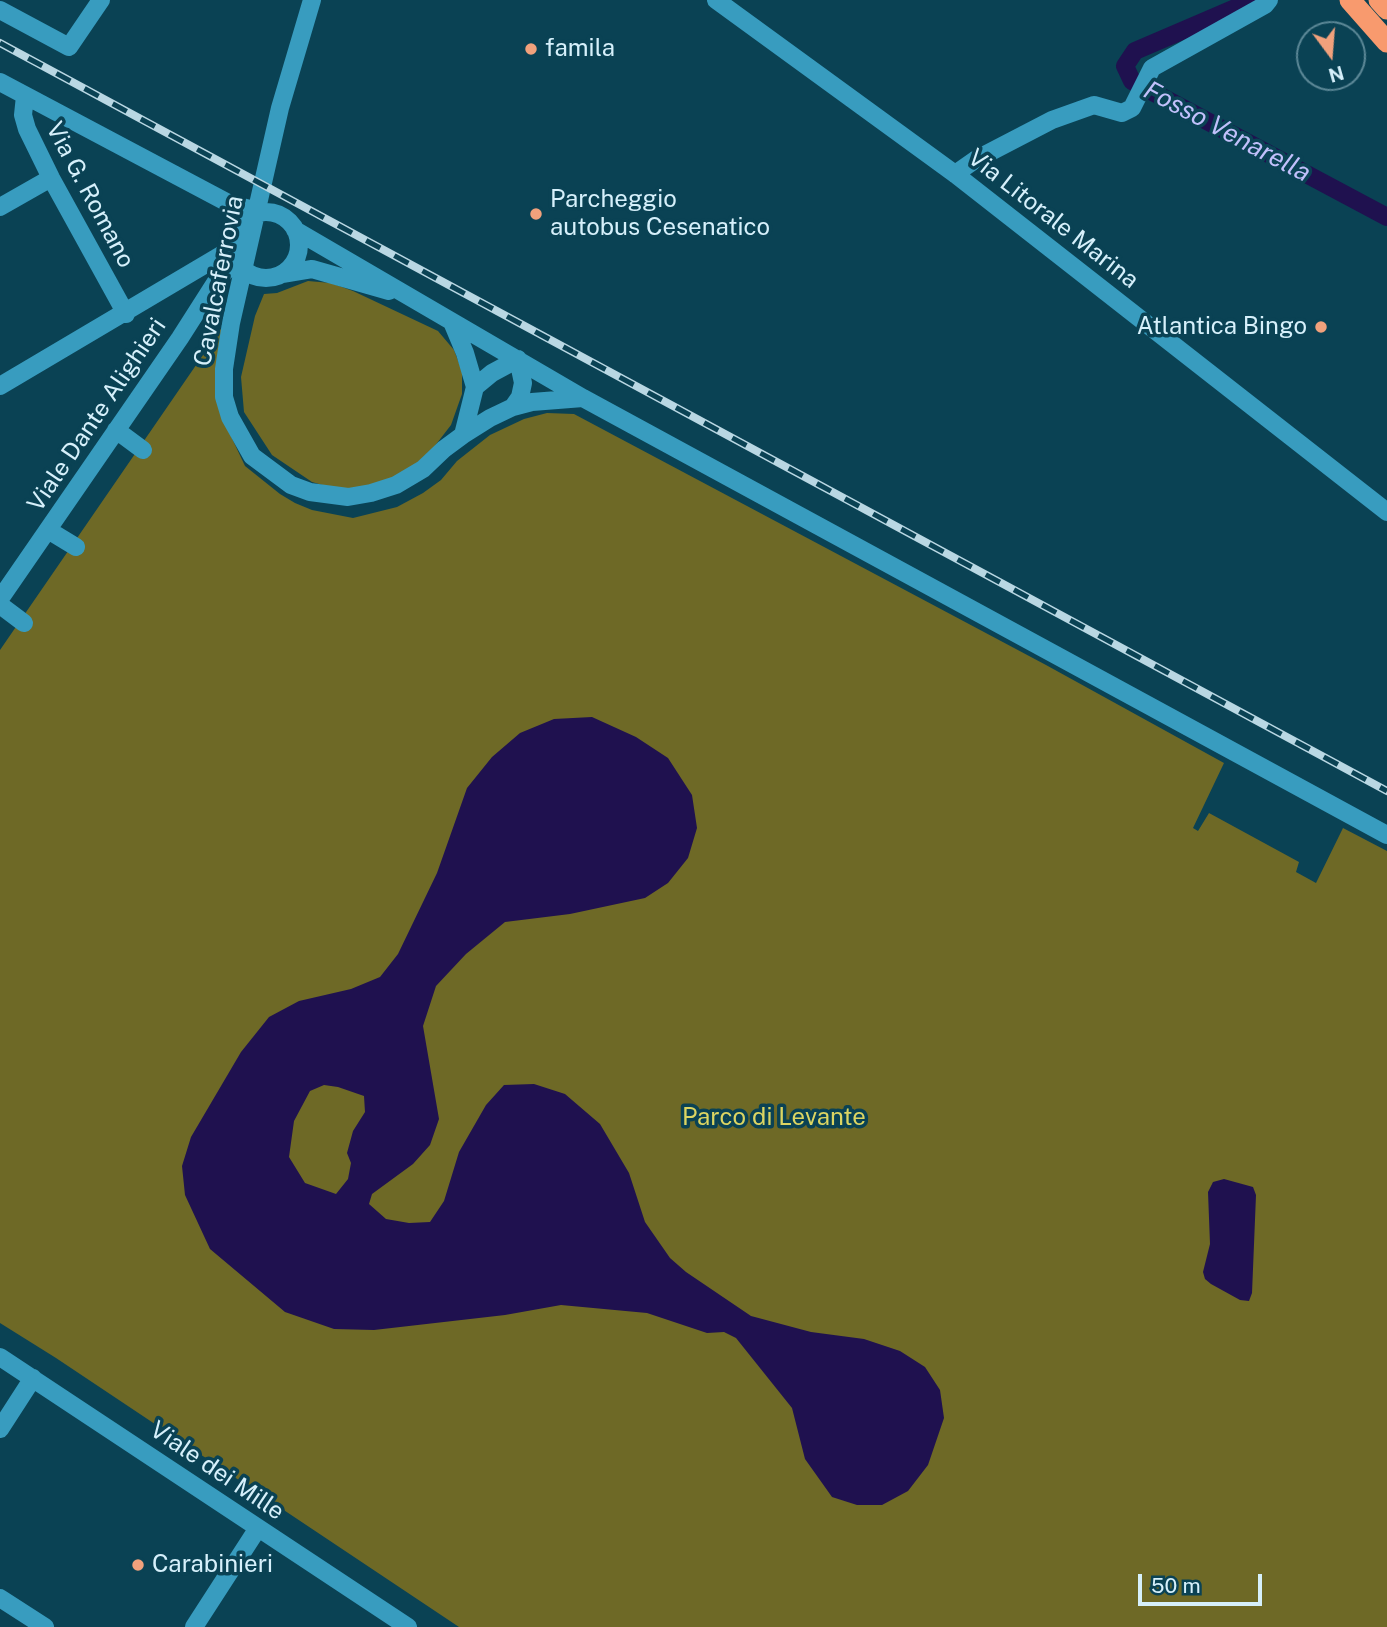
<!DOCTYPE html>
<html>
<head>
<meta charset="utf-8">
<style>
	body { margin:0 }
	#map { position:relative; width:1387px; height:1627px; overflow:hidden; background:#0a4254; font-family:"Public Sans",sans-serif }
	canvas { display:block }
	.north { position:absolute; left:1296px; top:21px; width:70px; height:70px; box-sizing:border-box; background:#0a4254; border:2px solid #5c8897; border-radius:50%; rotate:164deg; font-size:19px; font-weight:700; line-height:28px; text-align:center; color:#d6f0fb }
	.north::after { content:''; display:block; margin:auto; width:24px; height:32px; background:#f1a17c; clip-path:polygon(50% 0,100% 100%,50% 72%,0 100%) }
	.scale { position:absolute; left:1138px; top:1574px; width:124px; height:32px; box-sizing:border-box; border:4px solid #d6f0fb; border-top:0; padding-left:9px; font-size:21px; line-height:24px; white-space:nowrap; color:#d6f0fb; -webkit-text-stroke:5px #0a4254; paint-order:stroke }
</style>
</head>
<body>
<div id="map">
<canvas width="1387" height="1627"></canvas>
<div class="north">N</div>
<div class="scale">50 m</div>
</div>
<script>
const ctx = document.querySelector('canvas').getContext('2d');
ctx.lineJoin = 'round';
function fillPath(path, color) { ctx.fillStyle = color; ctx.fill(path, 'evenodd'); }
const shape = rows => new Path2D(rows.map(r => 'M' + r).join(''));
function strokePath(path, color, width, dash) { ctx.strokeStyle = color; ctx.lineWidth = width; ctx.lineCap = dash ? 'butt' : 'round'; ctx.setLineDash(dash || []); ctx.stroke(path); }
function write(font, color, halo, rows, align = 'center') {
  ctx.font = font + ' "Public Sans",sans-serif'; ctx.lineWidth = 7; ctx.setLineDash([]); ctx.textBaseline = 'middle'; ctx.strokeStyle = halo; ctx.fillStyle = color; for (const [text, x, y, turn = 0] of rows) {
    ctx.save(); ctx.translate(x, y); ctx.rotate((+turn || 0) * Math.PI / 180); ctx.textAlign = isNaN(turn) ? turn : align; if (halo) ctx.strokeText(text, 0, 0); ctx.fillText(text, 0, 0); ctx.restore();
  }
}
fillPath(shape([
	[308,281,331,283,353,291,438,331,454,350,462,371,462,394,451,425,434,447,418,462,402,474,382,484,351,489,333,488,312,482,272,455,244,412,241,377,255,316,264,294,277,293],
	[225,323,221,415,245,466,280,494,295,503,312,510,353,518,397,507,423,493,441,480,457,461,490,435,524,419,547,413,574,414,1046,665,1224,763,1193,828,1198,831,1209,813,1299,862,1296,872,1316,883,1343,828,1387,851,1387,1627,459,1627,56,1358,0,1323,0,650]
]), '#6e6926');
fillPath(shape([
	[592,717,636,737,668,758,692,795,697,828,688,858,668,883,645,898,570,914,505,922,466,954,436,986,423,1026,439,1119,430,1145,413,1164,372,1194,369,1204,386,1219,409,1223,430,1222,444,1201,459,1152,486,1105,504,1085,534,1084,565,1094,600,1124,629,1173,645,1222,670,1258,686,1272,751,1316,811,1332,864,1339,900,1351,925,1367,940,1390,944,1418,928,1465,908,1491,882,1505,857,1505,832,1497,805,1459,792,1408,736,1338,724,1332,707,1333,647,1313,561,1305,505,1315,374,1330,334,1329,285,1312,210,1249,185,1195,182,1166,191,1137,241,1052,269,1017,299,1001,351,989,380,977,398,954,437,873,467,788,492,757,520,733,554,719],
	[324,1085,338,1087,364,1096,365,1112,353,1131,347,1153,351,1163,348,1179,336,1194,305,1183,289,1157,294,1121,310,1091],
	[1224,1179,1253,1187,1256,1195,1252,1293,1249,1301,1240,1300,1211,1284,1205,1279,1203,1272,1210,1244,1208,1192,1213,1182]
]), '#1f114f');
strokePath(shape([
	[1247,0,1240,6,1135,51,1125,66,1132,81,1387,217]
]), '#1f114f', 18);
strokePath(shape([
	[312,0,280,108,231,323,224,369,224,397,230,417,252,456,291,485,310,492,348,497,371,493,396,485,423,469,444,449,463,435,490,418,513,407,532,402,583,398],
	[716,0,955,174,1387,512],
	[0,10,69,47,101,0],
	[0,82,230,204,262,212],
	[25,96,23,115,27,129,51,178,126,314],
	[955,174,975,160,1052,120,1094,105,1122,113,1132,108,1152,68,1265,5,1269,0],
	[0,207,51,178],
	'233 245a33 33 0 1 1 66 0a33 33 0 1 1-66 0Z',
	[295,230,583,398,1387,835],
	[282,274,312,269,389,291],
	[452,322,465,353,475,387,463,435],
	[0,386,233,248],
	[475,387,492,373,518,359],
	[513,407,520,397,523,383,518,359],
	[116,430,143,450],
	[48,530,76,547],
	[0,599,180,338,217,280,236,260],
	[0,605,24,623],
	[0,1357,408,1627],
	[0,1429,33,1378],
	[0,1598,45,1627],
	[194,1627,258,1528]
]), '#389cbf', 18);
strokePath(shape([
	[1350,0,1387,42],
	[1379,0,1387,9]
]), '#f89a6e', 21);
const rail = shape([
	[0,43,1387,791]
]);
strokePath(rail, '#b9d7e3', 8);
strokePath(rail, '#0a4254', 5, [16]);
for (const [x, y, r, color] of [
	[531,49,7,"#f1a17c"],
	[536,214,7,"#f1a17c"],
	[1321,327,7,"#f1a17c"],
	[138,1565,7,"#f1a17c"]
]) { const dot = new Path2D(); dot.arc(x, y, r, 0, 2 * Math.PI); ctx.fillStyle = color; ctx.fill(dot); strokePath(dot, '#0a4254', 2.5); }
write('24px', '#d6f0fb', '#0a4254', [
	["famila",545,49],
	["Parcheggio",550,200],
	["autobus Cesenatico",550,228],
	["Atlantica Bingo",1307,327,"right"],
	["Carabinieri",152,1565]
], 'left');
write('24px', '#d6f0fb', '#0a4254', [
	["Via G. Romano",90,195,62],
	["Via Litorale Marina",1053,219,38],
	["Cavalcaferrovia",219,281,-79],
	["Viale Dante Alighieri",97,415,-56],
	["Viale dei Mille",217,1471,34]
]);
write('24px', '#dcd562', '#0a4254', [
	["Parco di Levante",774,1118]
]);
write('italic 26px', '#c1c0fb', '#0a4254', [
	["Fosso Venarella",1227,132,28]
]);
</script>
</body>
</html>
